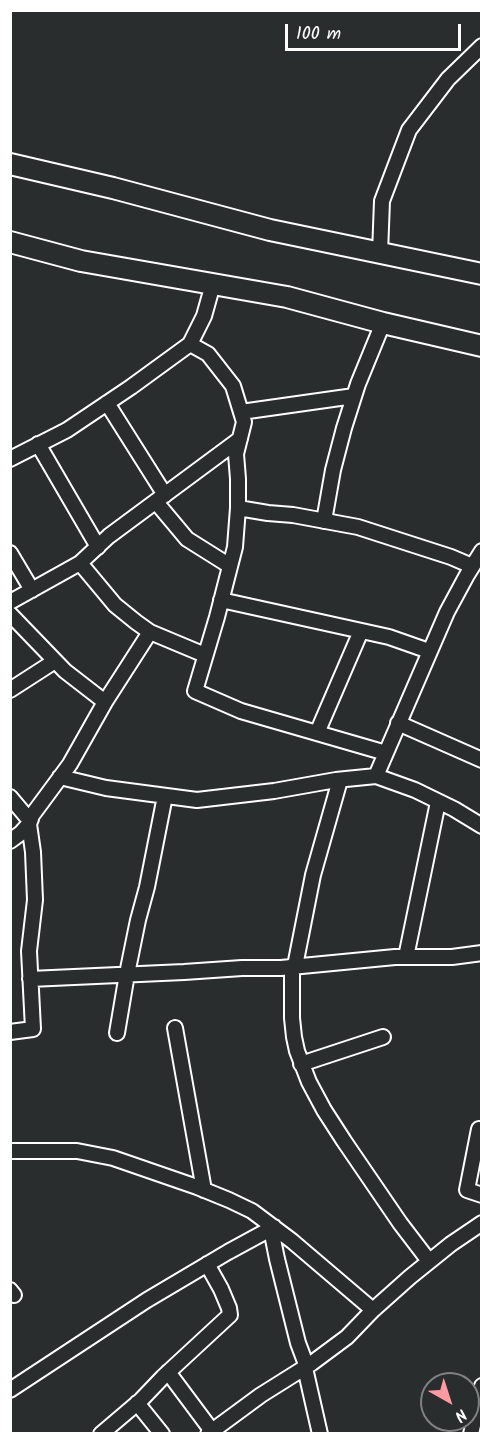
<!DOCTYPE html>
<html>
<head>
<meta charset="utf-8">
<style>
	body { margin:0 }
	#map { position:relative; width:492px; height:1444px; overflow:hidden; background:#2a2d2e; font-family:Kalam,sans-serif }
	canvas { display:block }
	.frame { position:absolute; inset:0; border:12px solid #fff; pointer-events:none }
	.north { position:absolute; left:420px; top:1372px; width:60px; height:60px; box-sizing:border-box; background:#2a2d2e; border:2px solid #7f8182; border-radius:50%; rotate:141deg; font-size:16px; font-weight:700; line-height:24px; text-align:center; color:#fff }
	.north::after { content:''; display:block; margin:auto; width:21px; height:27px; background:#ff9aa2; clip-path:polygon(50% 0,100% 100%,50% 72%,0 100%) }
	.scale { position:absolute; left:285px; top:24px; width:176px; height:27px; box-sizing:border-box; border:3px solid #fff; border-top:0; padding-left:8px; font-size:18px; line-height:21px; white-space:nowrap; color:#fff; -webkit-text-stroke:4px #2a2d2e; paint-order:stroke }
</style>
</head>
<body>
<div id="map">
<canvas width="492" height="1444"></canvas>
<div class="frame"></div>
<div class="north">N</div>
<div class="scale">100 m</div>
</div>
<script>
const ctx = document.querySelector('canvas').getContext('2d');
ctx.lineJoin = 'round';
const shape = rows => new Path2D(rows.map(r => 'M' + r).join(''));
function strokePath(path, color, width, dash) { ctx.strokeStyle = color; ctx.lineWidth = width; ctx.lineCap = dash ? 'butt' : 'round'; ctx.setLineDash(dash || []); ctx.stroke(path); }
const minor = shape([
	[380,253,382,201,409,130,448,79,482,46],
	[190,344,208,354,233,386,244,422,236,454,238,479,238,508,235,547,217,617,195,691,241,711,386,753],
	[107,403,165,495],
	[241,412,354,396],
	[38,444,98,547],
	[10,459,67,430,131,387,190,344,204,316,213,284],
	[156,502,187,539,230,566],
	[238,508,268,513,293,515,358,527,451,557,472,566],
	[324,521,333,470,344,428,358,384,383,323],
	[10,553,32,590],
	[80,563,115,605,136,622,150,632,205,655],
	[221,600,389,637,429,651],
	[10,602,80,563,109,536,240,439],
	[10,614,65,671,105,702],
	[10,690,55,661],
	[398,723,482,760],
	[317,733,361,631],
	[376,776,447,612,467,575,482,551],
	[60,777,106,788,197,800,274,791,336,780,376,776,415,790,454,809,482,826],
	[10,797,26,816,29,818,33,814,70,764,105,702,150,632],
	[10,841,21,833,29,824,31,819],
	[406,957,438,802],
	[292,966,292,1018,294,1037,297,1051,309,1082,324,1110,344,1141,400,1223,429,1261],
	[295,966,313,875,340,780],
	[30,979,184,972,242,968,281,968,395,957,452,957,482,953],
	[175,1028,204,1190],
	[10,1032,33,1029,29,951,35,900,33,852,29,824],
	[117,1033,127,974,138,920,147,887,165,796],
	[301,1064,383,1037],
	[479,1129,467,1190,482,1195],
	[10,1151,77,1151,113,1158,197,1187,229,1200,252,1211,292,1241,373,1310],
	[271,1229,277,1259,298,1343,307,1367],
	[10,1290,14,1295],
	[305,1368,320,1434],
	[168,1372,212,1431],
	[10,1390,147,1300,228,1252,274,1227],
	[137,1403,162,1434],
	[101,1434,141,1400,163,1377,230,1315,229,1308,221,1289,207,1264],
	[208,1434,261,1395,312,1363,347,1337,373,1310,410,1277,451,1244,482,1223],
	[471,1434,482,1386]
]);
const secondary = shape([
	[10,164,113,188,270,230,482,274],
	[10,242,81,261,287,297,383,323,482,346]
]);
strokePath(minor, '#fff', 18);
strokePath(secondary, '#fff', 24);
strokePath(minor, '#2a2d2e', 14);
strokePath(secondary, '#2a2d2e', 20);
</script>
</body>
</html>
